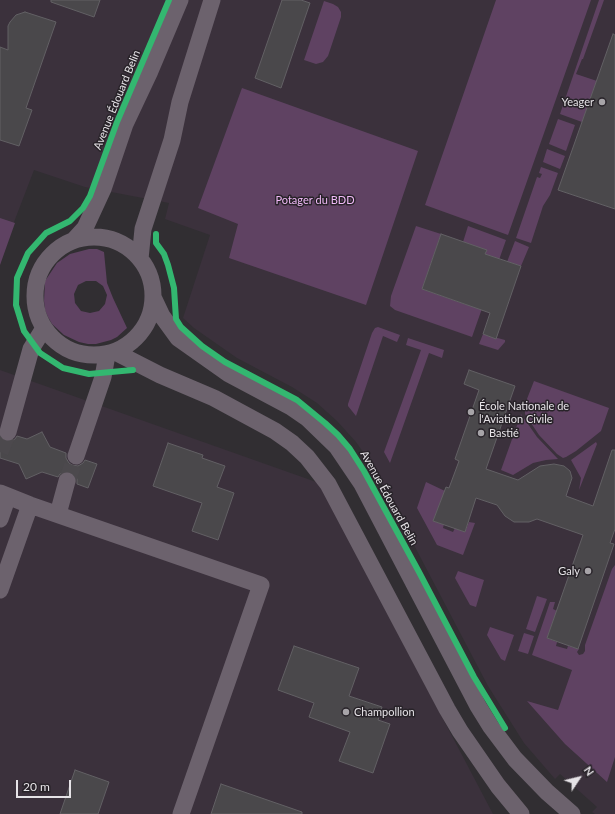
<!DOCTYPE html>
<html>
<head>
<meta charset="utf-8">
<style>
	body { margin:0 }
	#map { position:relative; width:615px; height:814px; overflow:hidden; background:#312e32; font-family:Lato,sans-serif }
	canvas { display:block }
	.north { position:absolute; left:559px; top:758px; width:40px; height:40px; -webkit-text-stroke:3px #282329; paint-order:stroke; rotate:55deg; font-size:11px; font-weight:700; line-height:16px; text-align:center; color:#e6e3e7 }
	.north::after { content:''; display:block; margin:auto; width:14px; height:18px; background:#e6e3e7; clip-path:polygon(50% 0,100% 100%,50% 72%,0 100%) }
	.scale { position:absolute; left:16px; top:780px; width:55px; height:18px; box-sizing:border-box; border:2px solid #e6e3e7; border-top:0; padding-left:5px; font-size:12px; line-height:14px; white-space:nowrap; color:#e6e3e7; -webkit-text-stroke:3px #282329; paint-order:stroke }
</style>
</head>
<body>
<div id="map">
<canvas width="615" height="814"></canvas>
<div class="north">N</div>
<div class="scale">20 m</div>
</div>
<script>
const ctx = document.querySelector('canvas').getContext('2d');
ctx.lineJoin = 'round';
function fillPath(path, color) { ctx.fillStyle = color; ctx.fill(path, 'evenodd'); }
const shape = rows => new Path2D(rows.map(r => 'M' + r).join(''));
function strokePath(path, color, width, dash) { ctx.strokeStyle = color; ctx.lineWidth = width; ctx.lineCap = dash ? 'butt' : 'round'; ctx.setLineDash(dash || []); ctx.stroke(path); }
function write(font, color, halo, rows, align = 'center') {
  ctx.font = font + ' Lato,sans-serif'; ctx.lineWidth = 3; ctx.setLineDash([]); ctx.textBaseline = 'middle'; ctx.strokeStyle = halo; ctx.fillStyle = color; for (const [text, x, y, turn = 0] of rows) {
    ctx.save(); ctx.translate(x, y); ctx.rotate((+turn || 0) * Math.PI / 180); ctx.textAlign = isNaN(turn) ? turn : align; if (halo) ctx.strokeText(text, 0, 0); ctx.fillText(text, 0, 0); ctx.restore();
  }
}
fillPath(shape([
	[0,0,615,0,615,814,595,814,592,812,597,807,560,774,555,779,524,743,488,686,384,488,370,462,356,442,337,421,317,403,292,387,237,358,194,328,183,318,210,235,165,219,169,203,85,187,34,170,14,222,0,265],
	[0,370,319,483,493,814,0,814]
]), '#3b313c');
fillPath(shape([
	[496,0,591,0,508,235,425,205],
	[599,0,604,0,583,59,582,59,576,74,597,81,582,122,560,114],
	[324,1,333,4,338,7,341,12,341,17,328,56,323,62,316,64,304,60],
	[242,88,418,151,366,305,229,258,238,224,198,208],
	[558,119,575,125,566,151,549,144],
	[547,149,565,156,560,169,543,162],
	[541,167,558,173,550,195,543,206,531,243,516,238,537,177,540,178,542,174,539,173],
	[0,218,15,223,0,265],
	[416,226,441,234,422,289,467,305,486,251,463,242,468,226,506,240,472,337,395,310,390,306,391,296],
	[515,241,529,247,521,266,507,262],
	[89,249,97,249,104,252,107,283,113,298,127,328,117,337,111,340,96,344,88,344,79,342,64,335,52,324,48,317,45,310,44,301,45,281,57,263,70,254],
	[86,281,96,281,103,286,107,295,105,304,99,311,90,313,81,311,75,303,74,294,78,285],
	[378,327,400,335,397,342,383,336,356,416,348,406,348,404,372,333,375,328],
	[483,334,505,340,505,342,498,350,479,344],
	[408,338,444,350,442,358,429,353,390,463,384,452,421,350,406,345],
	[534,381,609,408,601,431,576,451,566,457,563,458,557,454,539,435,525,414,525,404],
	[521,414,537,437,558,459,546,460,533,463,513,475,501,470],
	[596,442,597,444,579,490,581,478,571,460],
	[426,482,445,491,433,521,444,524,443,528,453,532,455,528,465,532,469,522,475,523,463,555,437,545,417,508],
	[615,565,615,757,607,782,565,744,527,701,558,710,572,670,532,655,550,602,555,602,553,609,557,611,547,638,557,642,556,646,567,649,568,646,579,649,577,652,579,655,583,654,585,651,585,645,612,569],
	[458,571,484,580,476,607,470,605,455,578],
	[537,596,547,599,535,632,526,629],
	[490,627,514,635,505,661,501,659,487,635],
	[524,633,534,636,528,654,518,651]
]), '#5f4262');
const building = shape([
	[51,0,100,0,94,17,51,2,51,0],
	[282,0,301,0,310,3,281,88,255,78,282,0],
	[25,12,56,22,26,108,32,110,19,146,0,140,0,47,8,50,8,26,10,22,16,15,25,12],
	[613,34,615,35,615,209,558,190,613,34],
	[441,234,487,250,485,254,521,266,496,339,483,334,490,313,422,289,441,234],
	[469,370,515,386,486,469,518,480,540,466,554,464,564,466,570,471,572,478,566,496,593,506,612,450,615,450,615,529,610,543,614,544,578,649,547,638,583,535,537,519,529,522,514,522,505,516,497,505,476,498,465,532,433,521,446,487,449,488,459,461,455,459,479,390,464,384,469,370],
	[42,432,50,447,66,453,66,458,69,463,72,465,78,466,83,463,85,460,97,464,88,488,77,484,77,479,74,474,69,471,64,471,60,474,58,477,42,472,26,479,19,464,0,458,0,438,5,441,10,442,15,439,17,436,27,439,42,432],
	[168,443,203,455,202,458,225,466,217,487,234,493,218,540,192,531,202,503,153,486,168,443],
	[294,646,359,668,349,696,382,707,378,720,390,724,373,773,339,761,350,732,309,717,314,703,278,690,294,646],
	[75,770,109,782,98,814,60,814,75,770],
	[221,784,302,812,302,814,211,814,221,784]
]);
fillPath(building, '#4a484b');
strokePath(building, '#626064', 1);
strokePath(shape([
	[0,452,8,432],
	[67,481,76,456]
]), '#4c494d', 17, [17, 8]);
strokePath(shape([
	'35 296a59 59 0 1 1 118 0a59 59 0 1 1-118 0Z',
	[74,240,85,228,103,189,125,124,150,71,180,0],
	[140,259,143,229,172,140,180,102,212,0],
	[154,299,162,316,178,338,229,374,291,407,307,418,337,447,362,484,478,706,491,727,515,759,547,792,572,814],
	[115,352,160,375,214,398,275,431,292,443,307,457,328,484,447,709,460,731,498,786,521,814],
	[8,432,31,349,44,328],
	[76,456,103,377,107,355],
	[0,493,30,505,261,585,181,814],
	[58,514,67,481],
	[0,519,8,496],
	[0,590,30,505]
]), '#6c626d', 17);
strokePath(shape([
	[156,234,156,243,164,254,168,265,174,288,176,319,181,327,202,346,225,362,297,400,325,423,338,435,350,449,364,471,419,572,474,677,505,728],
	[133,370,89,374,63,368,40,353,24,331,16,305,17,278,28,253,46,233,70,221,83,208,90,196,117,122,169,0]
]), '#33b770', 6);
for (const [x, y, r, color] of [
	[602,102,4,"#a7a4a8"],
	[471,412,4,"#a7a4a8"],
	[481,433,4,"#a7a4a8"],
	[588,571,4,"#a7a4a8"],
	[346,712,4,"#a7a4a8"]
]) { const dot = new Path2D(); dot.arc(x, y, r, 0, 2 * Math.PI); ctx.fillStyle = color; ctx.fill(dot); strokePath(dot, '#282329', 1.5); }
write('11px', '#e6e3e7', '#282329', [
	["Avenue Édouard Belin",117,100,-68],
	["Avenue Édouard Belin",389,498,61]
]);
write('11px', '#e6e3e7', '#282329', [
	["Yeager",594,102,"right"],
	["École Nationale de",479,406],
	["l'Aviation Civile",479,419],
	["Bastié",489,433],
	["Galy",580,571,"right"],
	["Champollion",354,712]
], 'left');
write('11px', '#f1baf8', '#282329', [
	["Potager du BDD",315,200]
]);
</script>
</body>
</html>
